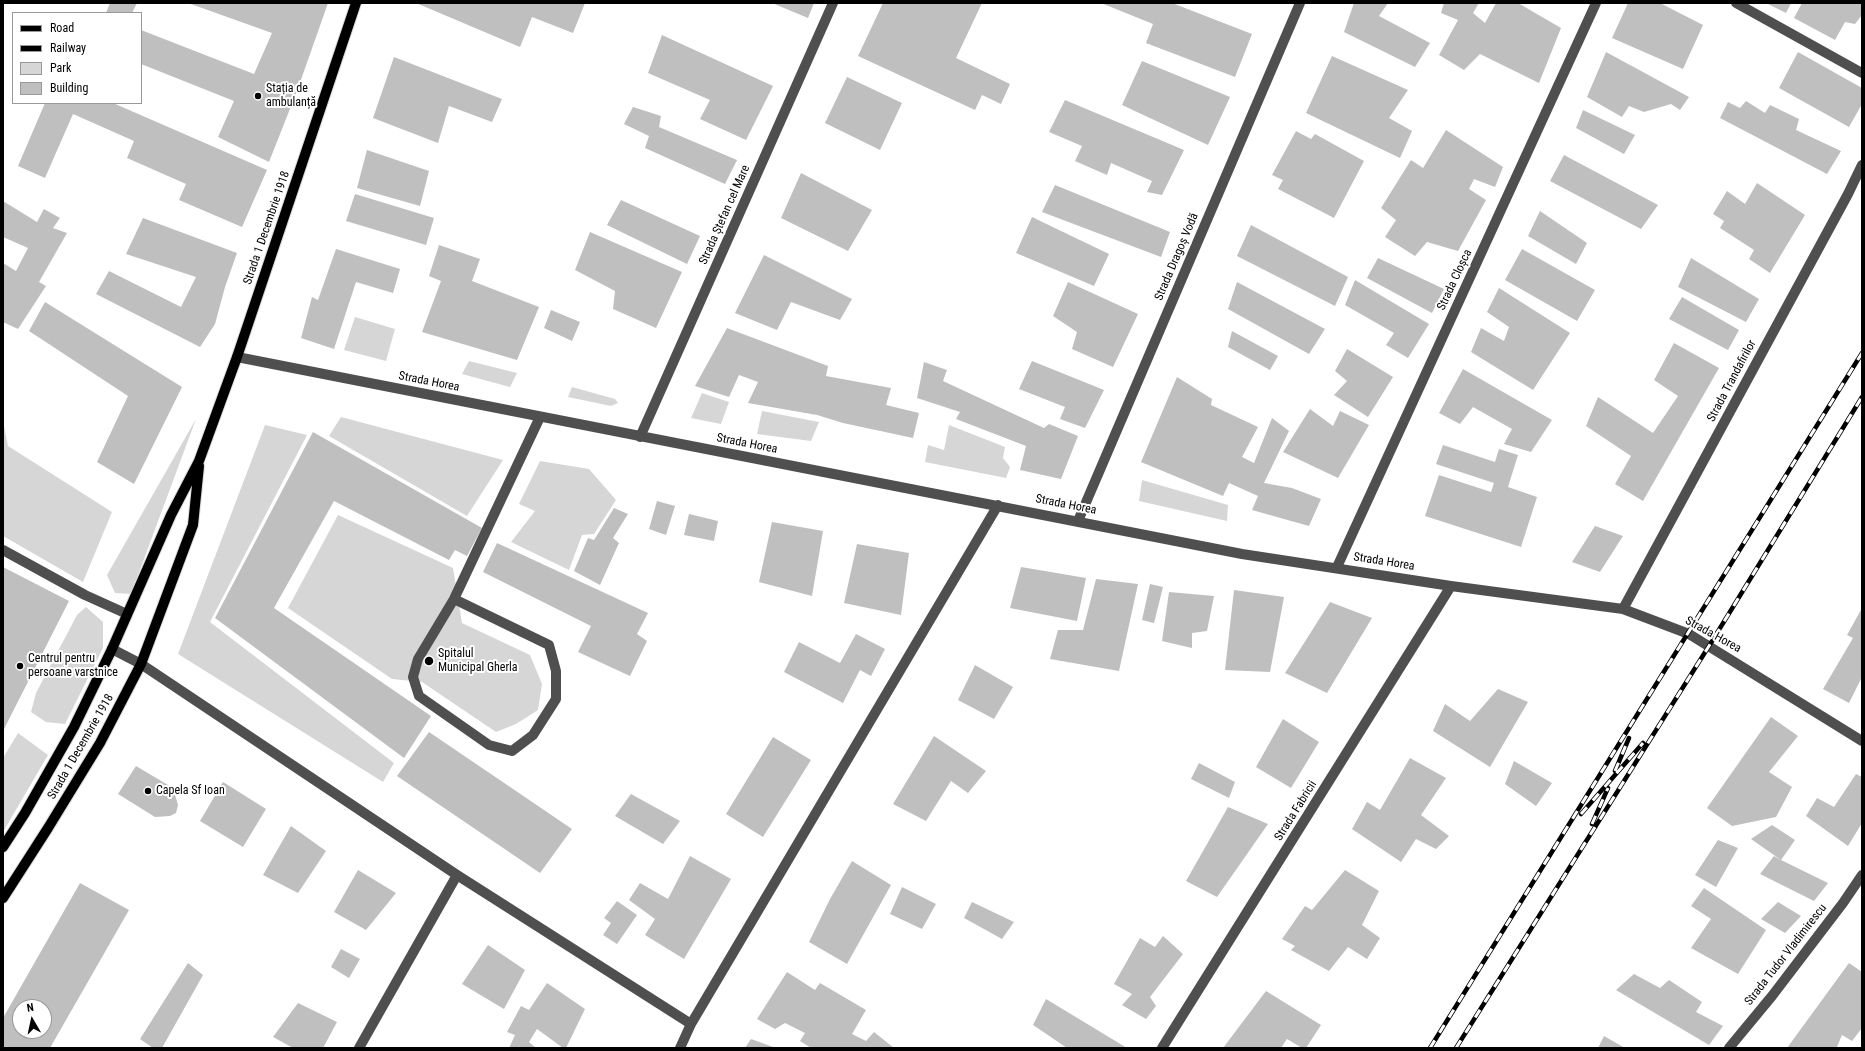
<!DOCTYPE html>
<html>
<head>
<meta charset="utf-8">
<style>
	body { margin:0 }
	#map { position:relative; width:1865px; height:1051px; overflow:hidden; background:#fff; font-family:"Roboto Condensed",sans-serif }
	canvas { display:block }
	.frame { position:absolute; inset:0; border:4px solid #000; pointer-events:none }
	.legend { position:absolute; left:12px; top:12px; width:130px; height:92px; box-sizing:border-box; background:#fff; border:1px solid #999; margin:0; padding:5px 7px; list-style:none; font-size:12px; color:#000 }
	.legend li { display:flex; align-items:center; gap:8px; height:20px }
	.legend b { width:20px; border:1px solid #999 }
	.north { position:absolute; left:12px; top:999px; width:40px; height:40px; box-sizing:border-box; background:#fff; border:1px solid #999; border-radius:50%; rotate:351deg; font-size:11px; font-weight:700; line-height:16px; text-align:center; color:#000 }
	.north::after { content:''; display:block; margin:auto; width:14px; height:18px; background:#000; clip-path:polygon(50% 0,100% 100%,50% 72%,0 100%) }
</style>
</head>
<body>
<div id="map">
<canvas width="1865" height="1051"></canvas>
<div class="frame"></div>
<ul class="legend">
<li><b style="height:5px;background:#000"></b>Road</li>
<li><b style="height:5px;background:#000"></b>Railway</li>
<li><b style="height:11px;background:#d6d6d6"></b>Park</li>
<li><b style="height:11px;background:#bfbfbf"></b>Building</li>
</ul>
<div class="north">N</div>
</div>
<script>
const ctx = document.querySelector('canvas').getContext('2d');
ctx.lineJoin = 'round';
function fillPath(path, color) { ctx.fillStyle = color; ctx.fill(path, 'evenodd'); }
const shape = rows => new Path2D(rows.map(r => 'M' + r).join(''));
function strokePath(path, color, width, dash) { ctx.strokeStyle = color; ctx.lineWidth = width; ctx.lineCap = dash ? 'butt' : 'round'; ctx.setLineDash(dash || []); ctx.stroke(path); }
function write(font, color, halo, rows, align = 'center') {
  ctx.font = font + ' "Roboto Condensed",sans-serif'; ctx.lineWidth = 4; ctx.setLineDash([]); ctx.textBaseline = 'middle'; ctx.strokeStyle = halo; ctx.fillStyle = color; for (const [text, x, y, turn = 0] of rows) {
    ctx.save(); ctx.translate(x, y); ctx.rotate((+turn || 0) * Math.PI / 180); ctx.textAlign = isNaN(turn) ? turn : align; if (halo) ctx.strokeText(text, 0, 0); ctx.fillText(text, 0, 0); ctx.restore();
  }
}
fillPath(shape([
	[355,317,395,329,386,361,344,350],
	[469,361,517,373,510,387,462,374],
	[572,387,615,399,618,403,611,406,568,397],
	[702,393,729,402,721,424,691,418],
	[762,411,819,422,811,441,757,434],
	[341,417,503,460,467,516,329,436],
	[196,419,131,594,115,593,107,575],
	[3,421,8,446,112,512,83,582,3,536],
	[265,425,307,435,210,622,394,763,383,782,178,654],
	[949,425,1005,447,1003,458,1010,467,1006,478,925,462,928,445,944,450],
	[540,461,589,469,616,500,594,534,582,535,569,570,511,542,535,511,519,504],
	[1142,480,1228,505,1227,521,1139,501],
	[338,515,453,568,462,623,530,655,542,684,538,710,516,724,496,732,422,682,392,679,288,608],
	[86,607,103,622,103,648,65,724,46,722,31,712,36,693,77,615],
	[18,733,48,755,3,832,3,758]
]), '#d6d6d6');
fillPath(shape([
	[110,3,137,3,132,13,106,13],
	[188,3,328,3,297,91,269,162,218,137,234,101,141,64,141,30,254,74,272,33],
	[416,3,585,3,573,33,532,17,520,47],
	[772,3,814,3,808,18],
	[883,3,982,3,956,58,1010,84,1001,104,982,95,975,110,858,56],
	[1101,3,1172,3,1252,34,1235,77,1146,43,1153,24],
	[1354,3,1388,3,1379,16,1430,43,1415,67,1344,32],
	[1444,3,1479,3,1473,13,1485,23,1496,3,1518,3,1561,28,1539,83,1480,54,1464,70,1439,55,1458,20,1441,13],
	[1628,3,1660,3,1703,25,1683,69,1612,38],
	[1766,3,1791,3,1786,13],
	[1802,3,1862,3,1862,15,1855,24,1845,22,1835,40,1794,18],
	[662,35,773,86,746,140,700,119,710,100,648,73],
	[1606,52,1689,97,1680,110,1671,104,1644,112,1629,106,1622,117,1587,97],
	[1798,52,1862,88,1862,104,1849,127,1779,88],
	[1332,56,1408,90,1389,118,1412,131,1400,158,1306,113],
	[394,57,502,99,492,122,449,106,438,143,373,118],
	[1142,61,1230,97,1208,145,1122,105],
	[847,77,902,103,880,150,825,123],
	[1065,100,1184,150,1162,195,1147,192,1152,181,1111,163,1107,175,1075,161,1082,146,1049,132],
	[1746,101,1765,113,1770,105,1799,119,1796,130,1841,151,1827,174,1720,118,1728,102,1740,108],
	[45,103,113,103,267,170,242,227,179,200,186,184,127,158,134,141,73,114,45,178,18,166],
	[633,107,661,116,659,127,737,160,725,184,645,148,649,136,624,124],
	[1583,110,1635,135,1624,154,1576,128],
	[1446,130,1503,167,1495,187,1474,179,1469,189,1486,200,1458,251,1427,242,1415,256,1385,237,1396,220,1381,208,1411,160,1423,168],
	[1296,131,1311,139,1315,134,1364,161,1334,218,1278,189,1283,180,1272,175],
	[367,150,429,171,420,206,357,188],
	[1564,155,1658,205,1641,229,1550,181],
	[801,173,872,210,848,251,781,218],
	[1757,183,1805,215,1770,273,1749,259,1754,250,1720,228,1724,221,1713,214,1727,191,1745,204],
	[1055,185,1170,232,1161,257,1042,212],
	[355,194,434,218,426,245,346,221],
	[621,200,700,236,687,264,607,225],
	[3,201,37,222,44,209,60,218,53,228,67,233,39,282,46,286,18,329,3,322,3,263,16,271,28,248,3,237],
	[1540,211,1587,243,1576,264,1528,236],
	[1032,217,1109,254,1094,286,1016,253],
	[143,218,237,253,225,287,215,324,200,347,96,294,109,271,181,307,196,277,126,254],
	[1251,225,1348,277,1335,306,1237,256],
	[590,232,682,272,656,328,613,309,615,291,575,270],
	[439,245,480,259,472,281,539,307,517,360,422,332,441,281,429,276],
	[336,249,400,269,393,293,356,282,334,349,301,338,312,297,318,300],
	[1522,249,1595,290,1577,321,1505,280],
	[764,255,852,299,840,320,791,302,777,330,735,313],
	[1378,258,1444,289,1432,313,1367,278],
	[1691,258,1759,299,1746,322,1678,287],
	[1355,280,1429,324,1408,358,1386,345,1394,333,1345,305],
	[1068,282,1138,314,1113,367,1072,349,1077,332,1053,316],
	[1237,282,1325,329,1309,354,1228,309],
	[1499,288,1570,333,1533,390,1471,352,1481,328,1504,341,1509,327,1487,312],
	[1682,297,1739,330,1728,350,1669,319],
	[45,302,182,387,134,484,97,462,128,396,29,331],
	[551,310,580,322,572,341,544,328],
	[727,328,828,366,826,376,891,388,886,405,919,413,913,438,843,423,817,415,748,403,758,382,739,375,729,397,695,386],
	[1232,331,1278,356,1270,370,1228,347],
	[1674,343,1719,368,1643,501,1615,484,1631,456,1586,426,1598,397,1653,433,1678,396,1654,380],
	[1347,349,1393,377,1368,417,1334,395,1347,381,1335,371],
	[1032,361,1104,390,1085,428,1060,419,1065,407,1019,389],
	[924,362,947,370,943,381,1044,428,1049,424,1078,436,1061,479,1020,470,1026,446,956,419,960,412,917,398],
	[1463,369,1552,420,1531,452,1504,444,1512,429,1473,407,1460,424,1439,413],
	[1177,377,1212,399,1211,405,1258,427,1242,457,1254,463,1272,418,1289,431,1264,483,1292,488,1321,499,1309,526,1252,510,1258,496,1229,483,1223,496,1141,462],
	[1310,409,1333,426,1340,411,1369,425,1338,478,1283,452],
	[313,432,482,528,467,556,455,550,449,560,334,501,274,608,431,716,404,758,215,618],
	[1443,445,1495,462,1499,449,1518,455,1508,487,1537,497,1521,547,1425,516,1439,475,1491,492,1494,483,1436,464],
	[657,501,675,506,666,535,649,529],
	[614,508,628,514,613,538,619,543,600,585,574,571,588,538,594,540],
	[689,514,718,521,714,541,684,535],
	[772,522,823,531,812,596,759,582],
	[1595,526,1623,536,1600,572,1572,562],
	[497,543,648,613,637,634,647,641,630,676,578,652,591,626,483,572],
	[857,544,909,553,901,615,844,603],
	[3,567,69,601,3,731],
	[1021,567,1086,578,1077,621,1010,608],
	[1096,579,1138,584,1119,671,1050,659,1058,630,1083,630],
	[1150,584,1163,587,1154,623,1142,620],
	[1234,590,1284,597,1270,672,1225,670],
	[1169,592,1214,596,1207,631,1192,633,1192,648,1162,641],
	[1330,602,1372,618,1327,693,1285,673],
	[1862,608,1862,677,1849,703,1823,689,1853,638,1847,635],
	[856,634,885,649,871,676,860,670,843,703,784,672,799,642,840,663],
	[975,665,1013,687,994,719,958,700],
	[1498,689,1528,702,1490,767,1433,731,1445,704,1470,721],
	[1771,717,1798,736,1769,772,1792,787,1776,817,1732,826,1707,808],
	[1283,719,1319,742,1291,788,1256,767],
	[429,732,572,829,540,873,397,776],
	[934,736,986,771,968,793,951,781,926,821,893,804],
	[773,737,811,760,763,837,726,814],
	[1410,758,1446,778,1421,815,1449,836,1436,849,1416,839,1401,862,1352,829,1367,802,1380,810],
	[1514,761,1552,783,1536,806,1505,784],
	[1199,763,1235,782,1229,798,1191,779],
	[136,766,173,788,178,805,176,813,170,816,155,817,118,794],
	[1856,774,1862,777,1862,823,1848,846,1806,816,1817,798,1834,807],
	[223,782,266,809,243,847,200,821],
	[631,794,680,821,663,844,615,816],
	[1228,807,1268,824,1217,897,1186,881],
	[1772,825,1795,840,1781,860,1828,883,1814,901,1760,874,1774,856,1781,860,1751,839],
	[291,826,326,851,298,893,263,875],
	[1718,840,1738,848,1716,887,1695,875],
	[690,856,731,879,684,959,645,935,655,919,629,900,640,883,668,899],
	[852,861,891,885,847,964,809,942,830,899],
	[358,870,396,893,366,930,334,912],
	[1345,870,1379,891,1362,925,1380,938,1367,959,1348,947,1329,971,1291,950,1295,946,1282,939,1305,906,1312,910],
	[80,883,129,910,50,1048,3,1048,3,1018],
	[20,1007,44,1007,44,1031,20,1031],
	[902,887,936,904,922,929,890,914],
	[1704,888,1766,930,1738,974,1691,948,1711,919,1691,906],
	[617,901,637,915,617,944,603,935,611,923,604,918],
	[972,902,1014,922,1002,939,964,918],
	[1778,902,1801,916,1785,933,1761,919],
	[1163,936,1183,954,1150,997,1156,1006,1146,1019,1122,1005,1132,994,1114,984,1140,938,1155,947],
	[488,945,525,970,504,1009,462,984],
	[341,949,360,959,349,978,331,967],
	[188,963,203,975,162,1048,153,1048,140,1039],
	[1849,963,1862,972,1862,1028,1852,1041,1842,1035,1837,1047,1838,1048,1787,1048],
	[787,972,815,990,820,983,866,1010,852,1034,866,1041,874,1032,894,1048,811,1048,800,1041,805,1033,785,1023,775,1029,757,1019],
	[1634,974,1660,988,1669,980,1702,1002,1696,1012,1723,1026,1709,1045,1616,990],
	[547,983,585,1009,566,1048,563,1048,537,1029,529,1042,536,1048,509,1048,515,1035,507,1032,521,1006,529,1010],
	[1266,991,1321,1025,1306,1048,1302,1048,1287,1039,1281,1048,1223,1048],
	[1046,999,1127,1048,1067,1048,1033,1025],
	[298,1003,337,1022,323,1048,293,1048,273,1037],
	[1604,1036,1625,1048,1598,1048],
	[751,1039,776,1048,745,1048]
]), '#bfbfbf');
const major = shape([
	[3,847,25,813,74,727,112,649,171,515,199,461,237,357,356,3],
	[3,898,48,828,100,743,141,664,193,525,199,466]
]);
strokePath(major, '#dbdbdb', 12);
strokePath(shape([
	[1736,3,1862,73],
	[237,357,1242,554,1451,586,1623,609,1689,634,1862,741],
	[640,437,833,3],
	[1078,521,1300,3],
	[3,550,85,595,127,614],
	[1337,567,1596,3],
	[454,599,549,645,556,671,556,699,533,735,512,751,489,745,419,696,413,677,418,659,454,599,540,417],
	[1623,609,1848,194,1862,165],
	[112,649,141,664,457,875,691,1024],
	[359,1048,457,875],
	[680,1048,691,1024,998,505],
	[1162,1048,1451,586],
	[1729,1048,1772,996,1843,903,1862,875]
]), '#4f4f4f', 10);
strokePath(major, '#000', 10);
const rail = shape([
	[1615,771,1629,738],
	[1581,814,1643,743],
	[1592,824,1608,788],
	[1430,1048,1862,353],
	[1456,1048,1709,646,1862,397]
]);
strokePath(rail, '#000', 4.5);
strokePath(rail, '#fff', 3, [9]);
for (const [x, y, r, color] of [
	[258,96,4,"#000"],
	[429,661,5,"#000"],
	[20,666,4,"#000"],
	[148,791,4,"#000"]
]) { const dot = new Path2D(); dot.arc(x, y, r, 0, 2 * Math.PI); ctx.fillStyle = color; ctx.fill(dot); strokePath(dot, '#fff', 1.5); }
write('12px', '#000', '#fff', [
	["Stația de",266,89],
	["ambulanță",266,103],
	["Spitalul",438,654],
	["Municipal Gherla",438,668],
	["Centrul pentru",28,659],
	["persoane varstnice",28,673],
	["Capela Sf Ioan",156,791]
], 'left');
write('12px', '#000', '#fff', [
	["Strada Ștefan cel Mare",725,215,-66],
	["Strada 1 Decembrie 1918",267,228,-71],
	["Strada Dragoș Vodă",1177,257,-67],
	["Strada Cloșca",1455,280,-65],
	["Strada Trandafirilor",1732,381,-62],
	["Strada Horea",429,382,11],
	["Strada Horea",747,444,11],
	["Strada Horea",1066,505,11],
	["Strada Horea",1384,562,9],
	["Strada Horea",1713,635,29],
	["Strada 1 Decembrie 1918",81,747,-60],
	["Strada Fabricii",1296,811,-58],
	["Strada Tudor Vladimirescu",1786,955,-52]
]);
</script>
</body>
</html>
